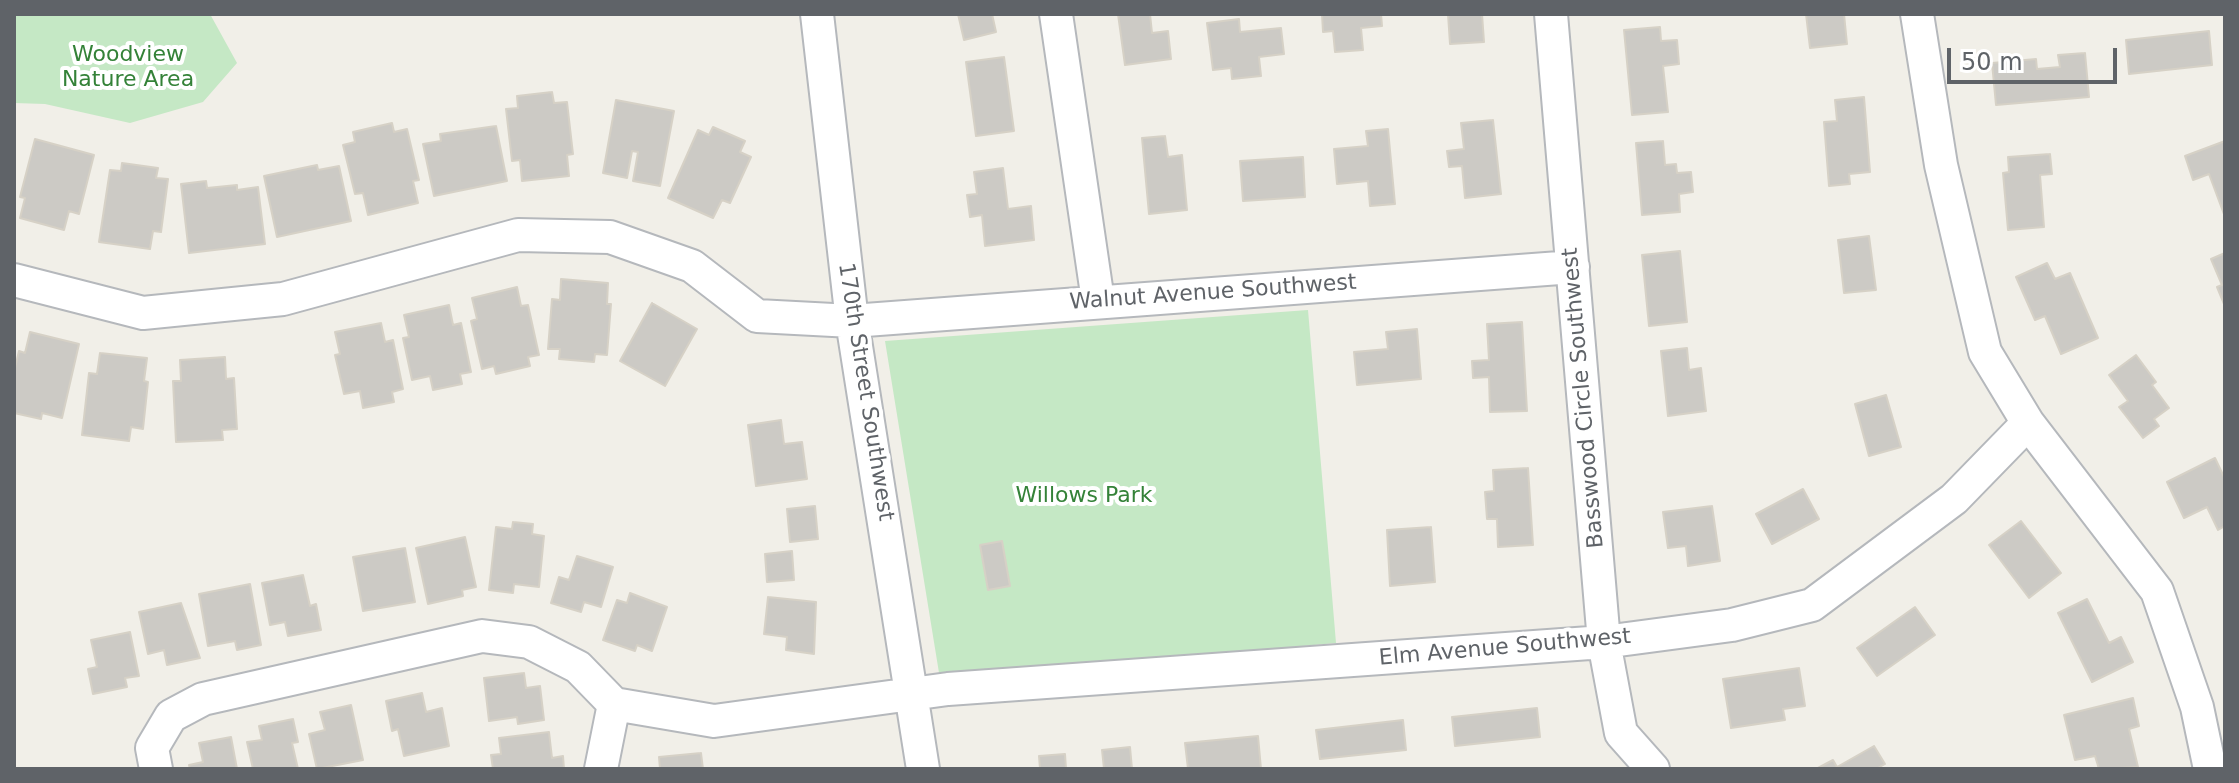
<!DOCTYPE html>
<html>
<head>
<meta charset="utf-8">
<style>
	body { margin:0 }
	#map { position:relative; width:2239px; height:783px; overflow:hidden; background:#f1efe8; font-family:"DejaVu Sans",sans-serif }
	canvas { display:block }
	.frame { position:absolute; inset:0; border:16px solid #5f6368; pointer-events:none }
	.scale { position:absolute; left:1947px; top:48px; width:170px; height:36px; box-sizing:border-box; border:4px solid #5f6368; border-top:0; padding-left:10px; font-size:24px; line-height:28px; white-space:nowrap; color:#5f6368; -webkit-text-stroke:6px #fff; paint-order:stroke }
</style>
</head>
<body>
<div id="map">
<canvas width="2239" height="783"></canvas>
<div class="frame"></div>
<div class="scale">50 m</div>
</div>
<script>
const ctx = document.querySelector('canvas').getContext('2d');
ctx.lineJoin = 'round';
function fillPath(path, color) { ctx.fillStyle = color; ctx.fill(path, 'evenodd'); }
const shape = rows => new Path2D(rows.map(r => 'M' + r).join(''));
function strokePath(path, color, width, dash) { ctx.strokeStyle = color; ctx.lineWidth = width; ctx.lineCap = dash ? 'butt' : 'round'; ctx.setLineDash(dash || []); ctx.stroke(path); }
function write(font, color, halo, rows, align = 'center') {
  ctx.font = font + ' "DejaVu Sans",sans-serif'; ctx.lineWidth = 8; ctx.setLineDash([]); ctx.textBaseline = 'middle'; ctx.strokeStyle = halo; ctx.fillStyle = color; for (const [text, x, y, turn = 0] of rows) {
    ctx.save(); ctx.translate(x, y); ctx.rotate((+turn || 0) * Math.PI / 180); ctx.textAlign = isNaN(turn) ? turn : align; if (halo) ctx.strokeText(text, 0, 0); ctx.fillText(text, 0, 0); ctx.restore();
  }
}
fillPath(shape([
	[14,14,210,14,237,63,203,102,130,123,45,104,14,103],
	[1308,310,1336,643,940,679,885,341]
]), '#c5e8c5');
const building = shape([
	[958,14,992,14,996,32,964,40,958,14],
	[1118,14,1150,14,1152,33,1168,31,1171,59,1125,65,1118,14],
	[1322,14,1381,14,1382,26,1361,28,1363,50,1335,52,1333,31,1323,32,1322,14],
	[1448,14,1482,14,1484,42,1450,44,1448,14],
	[1806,14,1844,14,1847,44,1810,48,1806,14],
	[1239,19,1240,32,1281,28,1284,54,1259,57,1261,76,1232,79,1231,68,1213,70,1207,23,1239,19],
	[1660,27,1661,41,1677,40,1679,64,1663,66,1668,112,1632,115,1624,30,1660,27],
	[2209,31,2212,65,2129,74,2126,40,2209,31],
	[2085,53,2089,97,1996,105,1992,63,2036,59,2037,69,2060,67,2058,55,2085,53],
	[1004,57,1014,131,976,136,966,62,1004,57],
	[552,92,554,103,567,102,573,154,567,155,569,176,522,181,520,160,512,161,506,109,518,108,517,96,552,92],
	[1864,97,1870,172,1849,174,1850,184,1829,186,1824,122,1837,121,1835,100,1864,97],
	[616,100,674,111,660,186,633,181,638,152,632,151,627,178,603,173,616,100],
	[1493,120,1501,194,1465,198,1462,166,1449,167,1447,151,1464,149,1461,123,1493,120],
	[392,123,394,132,407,129,419,180,413,181,418,203,368,215,363,193,355,194,343,145,355,142,353,132,392,123],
	[496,126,507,181,434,196,423,144,441,141,440,134,496,126],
	[713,127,745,141,740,152,751,157,730,203,722,200,713,218,668,198,698,130,709,135,713,127],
	[1388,129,1395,204,1370,206,1368,181,1337,184,1334,149,1368,146,1366,131,1388,129],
	[1165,136,1168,157,1182,155,1187,210,1149,214,1142,138,1165,136],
	[35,139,94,155,79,214,69,211,64,230,20,218,25,198,20,197,35,139],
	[1663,141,1665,165,1676,164,1677,173,1691,172,1693,192,1679,194,1680,212,1642,215,1636,143,1663,141],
	[2225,141,2225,217,2209,174,2193,180,2185,156,2225,141],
	[2050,154,2052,174,2040,175,2044,227,2008,230,2003,173,2009,172,2008,157,2050,154],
	[1303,157,1305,197,1243,201,1240,161,1303,157],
	[122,163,158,168,156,178,168,179,161,232,153,231,150,249,99,242,110,170,121,171,122,163],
	[317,165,318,170,339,166,351,221,277,237,264,176,317,165],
	[1003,168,1008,209,1031,206,1034,240,985,246,982,215,970,217,967,195,977,194,974,172,1003,168],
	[206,181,207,188,237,185,237,190,258,187,265,244,189,253,181,184,206,181],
	[1869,236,1876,290,1844,293,1838,240,1869,236],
	[1680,251,1687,322,1649,326,1642,255,1680,251],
	[2225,253,2225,304,2224,304,2217,287,2222,285,2211,259,2225,253],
	[2047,263,2055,279,2070,273,2098,338,2061,354,2045,316,2035,320,2016,277,2047,263],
	[561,279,608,283,607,304,611,304,607,355,595,354,594,362,559,359,560,349,548,349,552,299,560,300,561,279],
	[517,287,521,306,528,305,539,355,528,357,530,366,496,374,494,366,482,369,471,321,477,319,472,298,517,287],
	[652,303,697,329,665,386,620,361,652,303],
	[449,305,453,325,461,323,471,372,460,374,462,384,433,390,430,376,412,380,403,338,409,337,404,315,449,305],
	[1522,322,1527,411,1490,412,1489,377,1473,378,1472,361,1489,360,1487,324,1522,322],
	[381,323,385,342,393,340,403,389,392,392,394,402,363,408,360,391,344,394,335,355,340,354,335,332,381,323],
	[1417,329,1421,379,1357,385,1354,352,1388,349,1386,332,1417,329],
	[30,332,79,344,62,418,42,413,41,419,14,413,14,372,19,351,25,353,30,332],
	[1687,348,1689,370,1701,368,1706,411,1668,416,1661,351,1687,348],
	[100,353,147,358,144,381,148,382,143,429,131,427,129,441,82,435,89,373,97,374,100,353],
	[2136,355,2156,382,2152,385,2169,408,2154,419,2159,426,2143,438,2119,407,2128,401,2109,375,2136,355],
	[225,357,226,379,234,378,237,429,222,430,223,440,176,442,173,381,181,381,180,360,225,357],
	[1886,395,1901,447,1869,456,1855,404,1886,395],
	[781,420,784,444,802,442,807,479,756,486,748,425,781,420],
	[2215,458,2225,479,2225,526,2218,530,2207,507,2184,518,2167,482,2215,458],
	[1528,468,1533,545,1498,547,1497,519,1487,519,1485,492,1494,491,1493,470,1528,468],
	[1803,489,1819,519,1772,544,1756,514,1803,489],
	[815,506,818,539,790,542,787,509,815,506],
	[1712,506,1720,561,1688,566,1686,546,1668,548,1663,512,1712,506],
	[2021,521,2061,573,2029,598,1989,545,2021,521],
	[513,522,533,524,532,534,544,536,539,587,514,584,513,593,489,590,496,527,512,529,513,522],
	[1431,527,1435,582,1390,586,1387,530,1431,527],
	[465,537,476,587,462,590,463,596,428,604,416,548,465,537],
	[1002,541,1010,586,988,590,980,545,1002,541],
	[405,548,415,602,363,611,353,557,405,548],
	[792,551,794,580,767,582,765,554,792,551],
	[577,556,613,567,601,607,584,602,581,612,551,603,559,577,569,580,577,556],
	[303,575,310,606,316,604,321,630,288,636,285,622,270,625,262,583,303,575],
	[250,584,261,645,237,650,235,641,208,646,199,594,250,584],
	[630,593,667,607,652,651,637,645,635,651,603,640,617,600,627,603,630,593],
	[768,597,816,602,814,654,786,650,787,637,764,634,768,597],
	[2087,599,2109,643,2121,637,2133,662,2092,682,2058,613,2087,599],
	[181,603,200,658,167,665,164,650,148,654,139,612,181,603],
	[1915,607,1935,635,1877,676,1857,648,1915,607],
	[130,632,139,676,125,678,127,687,93,694,88,669,97,667,91,640,130,632],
	[1799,668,1805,706,1783,709,1785,720,1731,728,1723,679,1799,668],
	[524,673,526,688,540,686,544,720,518,724,517,717,489,721,484,678,524,673],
	[422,693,426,712,442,708,449,746,404,756,398,729,392,731,386,701,422,693],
	[2133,698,2139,726,2129,729,2138,767,2099,769,2095,756,2075,760,2064,715,2133,698],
	[351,705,363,760,317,769,309,734,325,730,320,712,351,705],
	[1537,708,1540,737,1455,746,1452,717,1537,708],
	[293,719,298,742,292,743,298,769,253,769,247,742,262,740,259,726,293,719],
	[1403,720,1406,750,1320,759,1316,730,1403,720],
	[549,732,552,758,563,756,564,769,493,769,491,755,501,754,499,738,549,732],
	[1258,736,1261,769,1188,769,1185,743,1258,736],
	[231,737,237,769,190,769,189,765,203,762,199,743,231,737],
	[1874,746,1885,764,1876,769,1816,769,1833,760,1837,767,1874,746],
	[1130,747,1132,769,1104,769,1102,750,1130,747],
	[701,753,703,769,660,769,659,757,701,753],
	[1065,754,1066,769,1040,769,1039,756,1065,754]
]);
fillPath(building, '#cccac5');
strokePath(building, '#d6d1c6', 2);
const minor = shape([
	[817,14,852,321,923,769],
	[1056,14,1098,301],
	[1551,14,1604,642,1621,733,1653,769],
	[1917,14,1941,165,1985,352,2028,423,2157,591,2197,707,2210,769],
	[14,280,143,313,283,299,518,235,610,237,692,266,757,316,852,321,1573,267],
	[614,704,714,721,948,689,1604,642,1732,625,1812,605,1954,499,2028,423],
	[156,769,152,748,171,716,203,699,482,636,529,642,578,667,614,704,601,769]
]);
strokePath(minor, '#b5b8bc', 36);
strokePath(minor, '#fff', 32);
write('22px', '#348238', '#fff', [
	["Woodview",128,55],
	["Nature Area",128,80],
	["Willows Park",1084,496]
]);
write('22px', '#5f6368', '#fff', [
	["Walnut Avenue Southwest",1213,293,-4],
	["170th Street Southwest",865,392,81],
	["Basswood Circle Southwest",1584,398,-95],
	["Elm Avenue Southwest",1505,648,-5]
]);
</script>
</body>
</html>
